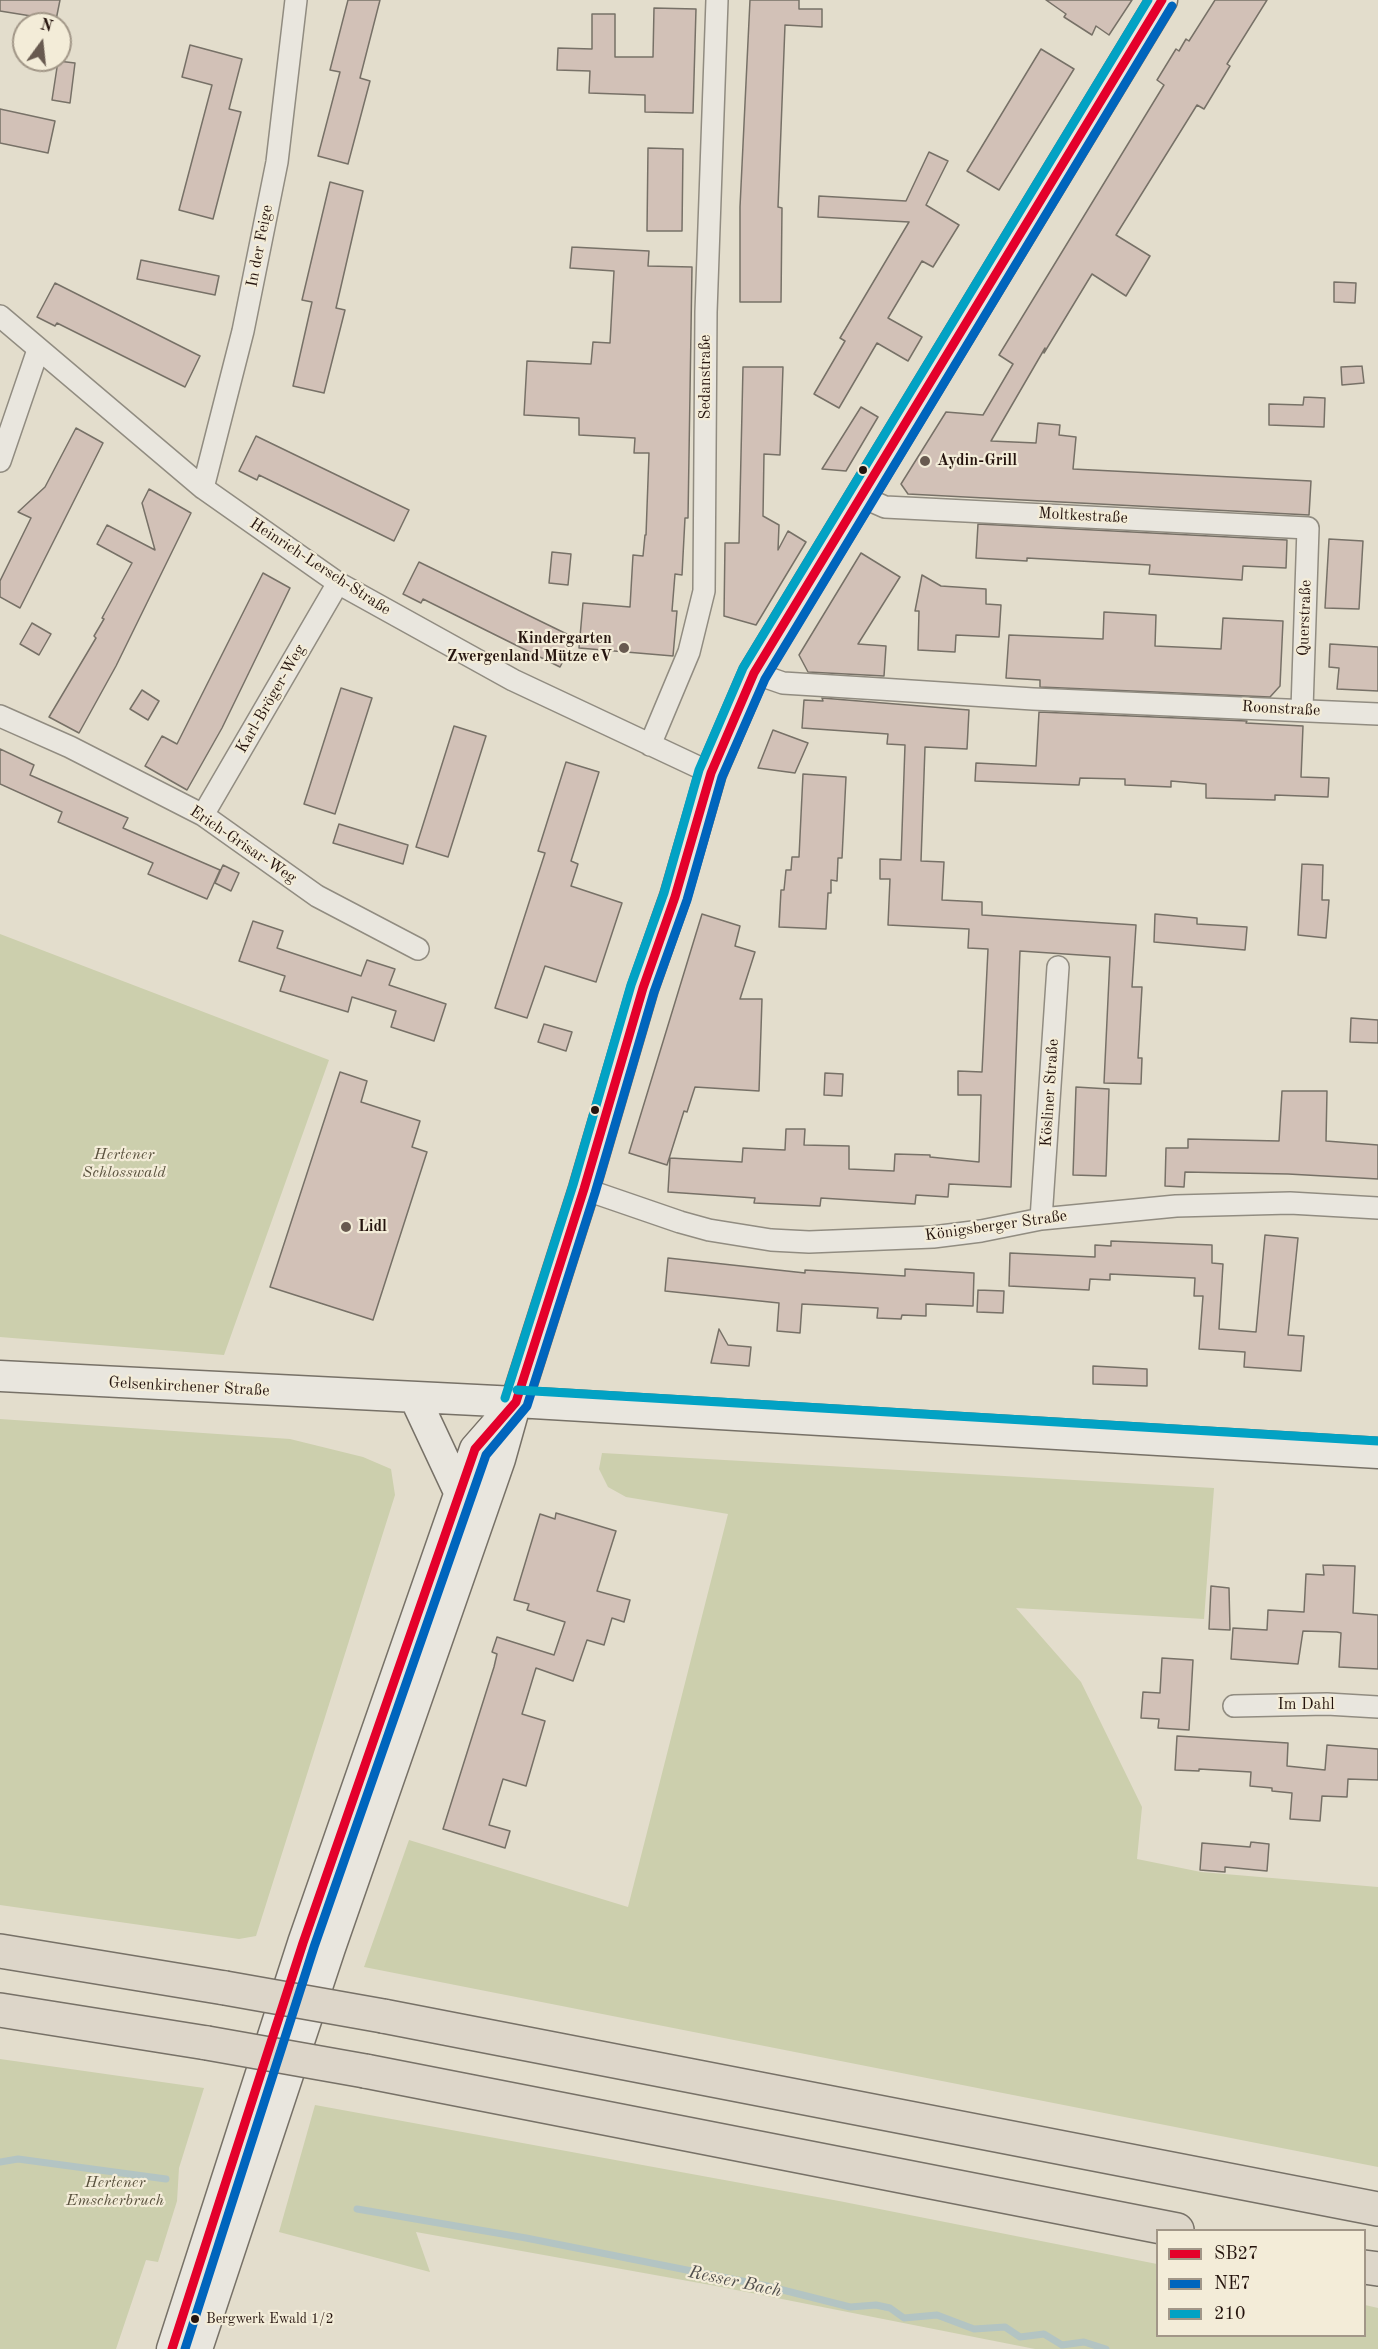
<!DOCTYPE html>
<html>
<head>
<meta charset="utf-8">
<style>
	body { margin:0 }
	#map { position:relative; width:1378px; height:2349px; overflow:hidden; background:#e3ddcc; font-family:"Old Standard TT",serif }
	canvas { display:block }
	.legend { position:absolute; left:1156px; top:2229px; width:210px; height:108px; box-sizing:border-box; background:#f3ecd8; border:2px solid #a19687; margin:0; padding:8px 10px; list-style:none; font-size:18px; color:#25140e }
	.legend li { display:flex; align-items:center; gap:12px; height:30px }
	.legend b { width:30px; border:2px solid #a19687 }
	.north { position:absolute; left:12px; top:12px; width:60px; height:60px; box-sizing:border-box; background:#f3ecd8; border:2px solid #a19687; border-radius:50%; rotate:15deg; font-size:16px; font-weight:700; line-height:24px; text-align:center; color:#25140e }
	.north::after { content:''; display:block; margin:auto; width:21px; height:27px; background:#685a50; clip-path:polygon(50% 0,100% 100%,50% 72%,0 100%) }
</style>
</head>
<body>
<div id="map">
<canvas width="1378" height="2349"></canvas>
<ul class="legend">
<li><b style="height:8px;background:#e4002b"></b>SB27</li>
<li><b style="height:8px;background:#0065bd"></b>NE7</li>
<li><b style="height:8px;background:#02a2c4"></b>210</li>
</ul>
<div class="north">N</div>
</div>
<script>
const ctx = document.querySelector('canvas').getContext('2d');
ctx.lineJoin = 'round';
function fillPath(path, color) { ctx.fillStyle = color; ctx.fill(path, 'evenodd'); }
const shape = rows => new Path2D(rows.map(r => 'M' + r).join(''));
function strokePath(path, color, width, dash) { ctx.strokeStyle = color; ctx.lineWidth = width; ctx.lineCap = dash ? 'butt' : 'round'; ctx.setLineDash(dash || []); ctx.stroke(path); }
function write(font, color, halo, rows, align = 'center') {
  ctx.font = font + ' "Old Standard TT",serif'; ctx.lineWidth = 4.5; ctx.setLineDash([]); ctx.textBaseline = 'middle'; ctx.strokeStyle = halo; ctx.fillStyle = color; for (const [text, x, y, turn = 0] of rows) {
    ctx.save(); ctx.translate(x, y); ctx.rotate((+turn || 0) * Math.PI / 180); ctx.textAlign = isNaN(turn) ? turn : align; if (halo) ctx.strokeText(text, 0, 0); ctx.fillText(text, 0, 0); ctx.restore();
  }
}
fillPath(shape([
	[0,934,329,1060,224,1355,0,1337],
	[0,1419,290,1439,363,1457,391,1469,395,1495,256,1936,239,1939,0,1905],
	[602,1453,1214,1488,1204,1619,1016,1608,1081,1682,1142,1807,1137,1859,1201,1872,1378,1887,1378,2167,364,1967,409,1840,628,1907,728,1514,626,1497,608,1487,599,1469],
	[0,2059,204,2088,179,2168,177,2201,158,2262,146,2260,116,2349,0,2349],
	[315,2105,839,2201,1157,2264,1158,2336,1364,2336,1365,2305,1378,2308,1378,2349,1035,2349,716,2286,416,2232,430,2272,279,2232]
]), '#cccfad');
strokePath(shape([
	[0,2162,18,2159,166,2179],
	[357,2209,526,2238,767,2286,850,2307,876,2305,890,2308,904,2318,937,2315,974,2329,1005,2327,1020,2337,1044,2334,1062,2345,1084,2342,1106,2349]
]), '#b3c4c3', 7);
const building = shape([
	[0,0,60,0,56,20,0,11,0,0],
	[348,0,380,0,360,78,370,81,348,164,318,156,340,72,330,70,348,0],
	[750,0,799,0,799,9,822,9,822,27,785,25,778,207,782,208,781,302,740,302,740,207,750,0],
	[1046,0,1132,0,1109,35,1096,26,1092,35,1064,17,1066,14,1046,0],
	[1215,0,1267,0,1227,64,1230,66,1204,109,1197,105,1116,235,1150,256,1126,296,1092,274,1044,353,1045,348,991,441,1036,443,1038,423,1060,425,1059,435,1076,437,1073,469,1311,481,1309,515,908,494,901,484,946,412,983,415,1013,364,999,355,1164,85,1157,80,1176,49,1179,51,1186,39,1189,41,1215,0],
	[654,8,696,9,693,113,645,112,645,95,589,93,590,71,557,70,558,48,592,49,592,14,615,14,615,57,653,57,654,8],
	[190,45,242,59,229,109,241,112,213,219,179,210,212,85,182,77,190,45],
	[1041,49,1074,69,999,190,967,171,1041,49],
	[58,61,75,63,70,103,52,100,58,61],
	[0,109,55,121,48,153,0,143,0,109],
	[648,148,683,149,682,231,647,231,648,148],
	[929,152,948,161,926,205,959,225,933,267,922,261,888,318,922,337,908,361,877,343,839,408,814,394,845,341,840,338,909,222,818,217,819,196,906,201,929,152],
	[330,182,363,191,336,308,345,310,324,393,293,386,312,302,302,300,330,182],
	[572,247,649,251,648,266,692,267,688,518,685,518,682,575,675,574,672,611,677,611,673,656,579,648,583,603,630,607,633,555,643,556,645,535,646,535,649,453,634,453,635,438,579,435,579,418,524,415,527,361,591,364,593,342,610,343,614,271,570,268,572,247],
	[141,260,219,276,215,295,137,279,141,260],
	[1334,282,1356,283,1355,303,1334,302,1334,282],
	[55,283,200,356,185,387,57,323,55,326,37,317,55,283],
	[1362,366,1364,383,1342,385,1341,367,1362,366],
	[743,367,783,367,780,455,764,454,763,516,779,525,778,550,788,531,806,542,756,625,724,616,725,543,739,543,743,367],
	[1304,397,1325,398,1324,427,1269,425,1269,404,1303,405,1304,397],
	[861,407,878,417,846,471,822,469,861,407],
	[76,428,103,443,20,608,0,597,0,581,31,518,18,512,45,487,76,428],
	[256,436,409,510,394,541,259,475,257,480,239,471,256,436],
	[149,489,191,513,116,666,79,733,49,717,96,638,94,636,104,619,102,618,132,563,97,544,107,525,155,550,142,503,149,489],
	[978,524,1287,540,1286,568,1243,566,1242,580,1149,574,1150,565,1027,558,1027,561,976,558,978,524],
	[1329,539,1363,541,1359,609,1325,608,1329,539],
	[552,552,571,554,568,585,549,583,552,552],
	[861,553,900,577,858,644,886,646,884,676,808,672,799,655,861,553],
	[419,562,575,638,560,667,423,599,421,603,403,594,419,562],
	[263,573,290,588,222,728,187,790,145,766,162,736,177,744,263,573],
	[922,575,941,586,986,589,986,604,1001,605,999,637,956,635,955,652,918,650,919,611,915,611,922,575],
	[1104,612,1156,615,1155,646,1221,649,1223,618,1283,621,1280,686,1270,697,1040,687,1040,680,1006,678,1009,635,1103,639,1104,612],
	[32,623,51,634,39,655,20,644,32,623],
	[1330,644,1378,647,1378,691,1337,689,1339,668,1329,667,1330,644],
	[341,688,372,698,335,814,304,804,341,688],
	[142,690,159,701,148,720,130,709,142,690],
	[822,698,969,710,967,749,925,747,921,861,944,862,942,900,982,902,982,915,1136,925,1132,987,1142,987,1138,1058,1142,1058,1141,1084,1104,1083,1110,957,1020,951,1011,1187,949,1184,948,1197,916,1195,915,1204,821,1198,820,1206,754,1203,755,1198,668,1192,670,1158,742,1162,743,1148,785,1150,786,1129,805,1129,804,1145,849,1146,849,1169,894,1171,895,1154,930,1155,930,1157,979,1162,981,1095,958,1095,958,1071,982,1072,988,949,968,948,969,929,888,925,890,879,880,879,880,859,901,860,905,745,887,744,888,734,802,728,804,700,823,701,822,698],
	[1039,712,1247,721,1246,723,1303,726,1301,777,1329,778,1328,797,1275,795,1275,800,1206,798,1206,784,1171,781,1171,787,1125,785,1125,779,1080,778,1079,785,975,781,976,763,1036,766,1039,712],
	[454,726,486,736,448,857,416,847,454,726],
	[773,730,808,743,795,773,758,768,773,730],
	[0,749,34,765,30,775,128,818,123,828,220,870,207,899,148,874,153,863,58,822,62,812,0,784,0,749],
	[566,762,599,772,571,861,578,864,571,886,622,903,596,982,545,966,527,1018,495,1008,545,853,538,851,566,762],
	[803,774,846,777,842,858,838,858,837,881,831,880,831,893,828,893,826,929,779,927,781,890,784,890,786,870,791,870,792,857,799,857,803,774],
	[339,824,408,845,403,864,333,843,339,824],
	[1302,864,1323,865,1322,900,1329,900,1326,938,1298,935,1302,864],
	[223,865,239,873,231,891,215,883,223,865],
	[702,914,740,926,735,946,755,952,740,999,762,999,759,1091,695,1087,687,1112,684,1111,667,1165,629,1153,702,914],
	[1155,914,1197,918,1197,924,1247,927,1245,950,1154,942,1155,914],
	[253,921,283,931,277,948,361,976,367,960,395,969,389,985,446,1004,434,1041,391,1027,396,1011,352,997,348,1012,280,991,285,976,239,961,253,921],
	[1351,1018,1378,1020,1378,1043,1350,1042,1351,1018],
	[544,1024,572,1032,566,1051,538,1042,544,1024],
	[340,1072,367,1081,361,1102,420,1121,412,1147,427,1152,373,1320,270,1287,340,1072],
	[825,1073,843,1074,842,1096,824,1095,825,1073],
	[1076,1087,1109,1089,1106,1176,1073,1175,1076,1087],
	[1282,1091,1327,1091,1326,1141,1378,1145,1378,1179,1288,1174,1185,1172,1184,1187,1165,1186,1166,1148,1188,1148,1188,1139,1279,1141,1282,1091],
	[1265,1235,1298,1238,1288,1335,1304,1336,1301,1371,1244,1367,1245,1352,1199,1349,1203,1296,1194,1296,1195,1278,1110,1274,1110,1280,1090,1279,1089,1290,1009,1286,1010,1253,1095,1257,1095,1245,1111,1246,1111,1241,1212,1245,1212,1263,1223,1264,1219,1329,1256,1332,1265,1235],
	[668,1258,805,1273,805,1270,905,1276,905,1269,974,1273,973,1306,926,1304,926,1316,902,1315,901,1319,877,1318,878,1308,802,1304,800,1333,777,1331,779,1303,665,1291,668,1258],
	[978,1290,1004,1291,1003,1313,977,1312,978,1290],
	[719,1329,728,1345,751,1347,749,1366,711,1363,719,1329],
	[1093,1366,1147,1369,1147,1386,1093,1384,1093,1366],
	[556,1513,616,1531,597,1591,630,1600,624,1622,612,1618,604,1645,587,1640,573,1681,536,1668,522,1714,545,1721,526,1786,503,1779,489,1825,510,1831,505,1848,443,1829,494,1667,497,1654,492,1652,497,1637,554,1655,565,1622,527,1610,529,1604,514,1600,540,1514,555,1519,556,1513],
	[1323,1565,1355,1566,1353,1613,1378,1615,1378,1669,1339,1667,1341,1633,1337,1632,1303,1631,1298,1664,1231,1659,1233,1628,1267,1630,1268,1610,1304,1612,1306,1574,1324,1575,1323,1565],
	[1211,1586,1229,1588,1230,1630,1209,1629,1211,1586],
	[1162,1658,1193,1660,1189,1730,1158,1728,1159,1719,1141,1718,1143,1692,1160,1693,1162,1658],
	[1177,1736,1288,1743,1287,1766,1325,1770,1327,1745,1378,1749,1378,1780,1348,1779,1347,1797,1322,1796,1320,1821,1290,1819,1292,1793,1272,1791,1272,1788,1250,1786,1251,1772,1199,1769,1199,1771,1175,1770,1177,1736],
	[1251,1842,1269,1844,1267,1871,1225,1867,1225,1872,1200,1870,1202,1843,1250,1847,1251,1842]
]);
fillPath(building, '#d2c1b7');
strokePath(building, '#777167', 1.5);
const street = shape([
	[0,316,203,488,338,583,513,680,711,773],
	[0,461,38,350],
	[203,488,243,331,277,162,296,0],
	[860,496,885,507,1308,528,1302,709],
	[754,673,783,683,880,689,1033,699,1378,714],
	[0,716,70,747,203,815,317,896,418,949],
	[650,745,689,652,704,591,706,312,717,0],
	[203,815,338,583],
	[584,1189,680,1222,709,1230,771,1240,809,1242,933,1237,981,1231,1041,1219,1176,1206,1290,1203,1378,1208],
	[1041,1219,1058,967],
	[1234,1706,1327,1704,1378,1707]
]);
const secondary = shape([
	[0,1376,516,1402,1378,1453],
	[415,1398,460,1494],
	[172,2349,303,1943,475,1449,510,1409],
	[197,2349,330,1948,500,1459,516,1402,584,1189,643,988,675,897,711,773,754,673,1162,0]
]);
const highway = shape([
	[0,1951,225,1988],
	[0,2010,207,2043],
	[383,2016,1378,2209],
	[365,2071,1177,2230],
	[1364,2267,1378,2269]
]);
strokePath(street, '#918c81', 24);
strokePath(secondary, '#777167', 33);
strokePath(highway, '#777167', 36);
strokePath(street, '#e9e6de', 21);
strokePath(secondary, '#e9e6de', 30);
strokePath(highway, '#ddd6c9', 33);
const highwayBridge = shape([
	[225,1988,383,2016],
	[207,2043,365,2071]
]);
strokePath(highwayBridge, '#777167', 36, []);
strokePath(highwayBridge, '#ddd6c9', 33);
strokePath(shape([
	[172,2349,303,1943,475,1449,516,1402,584,1189,643,988,675,897,711,773,754,673,1162,0]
]), '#e4002b', 9);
strokePath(shape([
	[185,2349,314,1947,486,1455,527,1406,595,1193,654,992,687,900,722,777,765,679,1172,6]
]), '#0065bd', 9);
strokePath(shape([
	[517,1390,1378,1441],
	[505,1398,573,1185,631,985,664,893,699,770,743,668,1148,0]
]), '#02a2c4', 9);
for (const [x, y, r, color] of [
	[925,461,6,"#685a50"],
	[863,470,5,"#25140e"],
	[624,648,6,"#685a50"],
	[595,1110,5,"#25140e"],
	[346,1227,6,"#685a50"],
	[195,2319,5,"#25140e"]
]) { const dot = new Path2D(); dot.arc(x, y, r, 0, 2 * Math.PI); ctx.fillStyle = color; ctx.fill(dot); strokePath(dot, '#f3ecd8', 2); }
write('14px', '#25140e', '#f3ecd8', [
	["Bergwerk Ewald 1/2",206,2319]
], 'left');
write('16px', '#25140e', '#f3ecd8', [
	["In der Feige",260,246,-79],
	["Sedanstraße",706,377,-90],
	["Moltkestraße",1083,516,3],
	["Heinrich-Lersch-Straße",320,567,33],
	["Querstraße",1305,618,-88],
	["Karl-Bröger-Weg",271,699,-60],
	["Roonstraße",1281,709,3],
	["Erich-Grisar-Weg",243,845,34],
	["Kösliner Straße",1050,1093,-86],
	["Königsberger Straße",996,1226,-8],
	["Gelsenkirchener Straße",189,1387,3],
	["Im Dahl",1306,1705]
]);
write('bold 16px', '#25140e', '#f3ecd8', [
	["Aydin-Grill",937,461],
	["Kindergarten",612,639,"right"],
	["Zwergenland Mütze eV",612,657,"right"],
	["Lidl",358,1227]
], 'left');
write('italic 16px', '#59513d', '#f3ecd8', [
	["Hertener",124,1155],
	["Schlosswald",124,1173],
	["Hertener",115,2183],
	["Emscherbruch",115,2201]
]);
write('italic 18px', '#504e4c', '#f3ecd8', [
	["Resser Bach",735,2282,12]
]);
</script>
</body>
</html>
